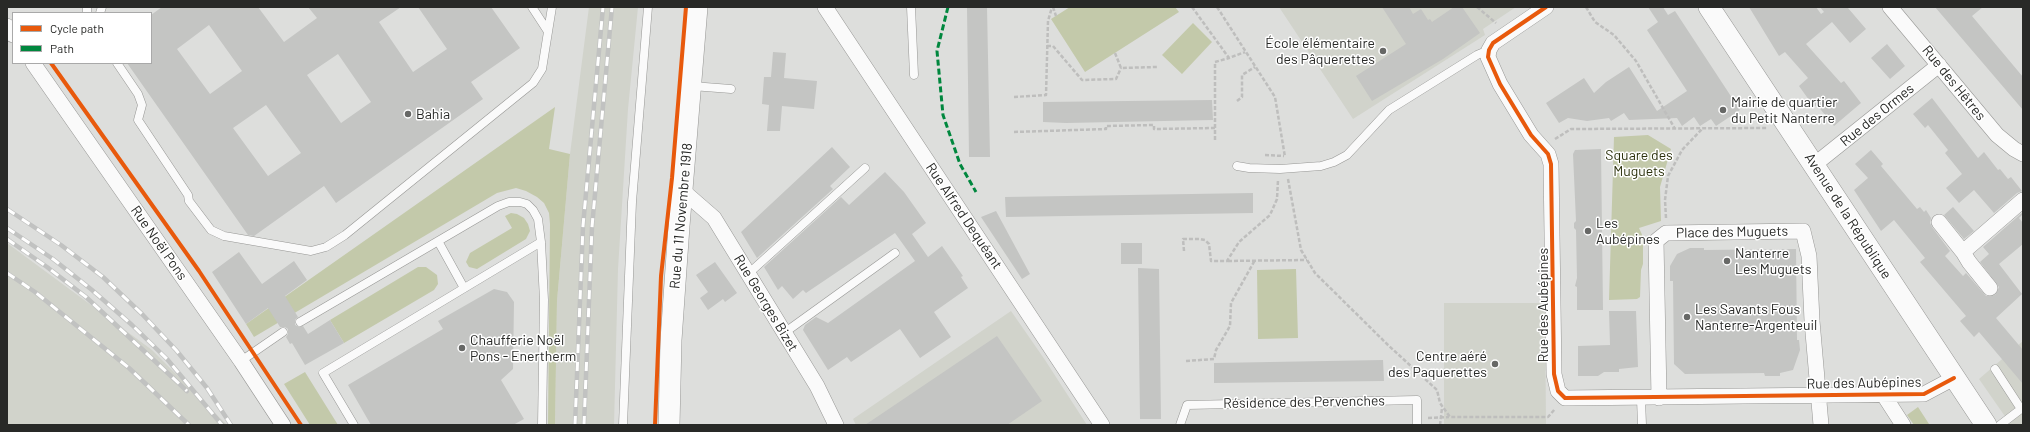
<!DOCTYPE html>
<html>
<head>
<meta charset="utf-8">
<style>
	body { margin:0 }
	#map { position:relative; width:2030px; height:432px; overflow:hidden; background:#dddedc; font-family:Barlow,sans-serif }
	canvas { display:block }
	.frame { position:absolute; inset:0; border:8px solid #282927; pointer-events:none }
	.legend { position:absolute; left:12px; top:12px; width:140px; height:52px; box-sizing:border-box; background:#fff; border:1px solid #a9a9a9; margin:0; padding:5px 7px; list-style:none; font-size:12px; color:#282927 }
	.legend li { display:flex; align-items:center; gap:8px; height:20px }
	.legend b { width:20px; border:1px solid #a9a9a9 }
</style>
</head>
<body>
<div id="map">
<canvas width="2030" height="432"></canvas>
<div class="frame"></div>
<ul class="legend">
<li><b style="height:5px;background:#e8590c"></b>Cycle path</li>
<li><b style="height:5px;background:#00873e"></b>Path</li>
</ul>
</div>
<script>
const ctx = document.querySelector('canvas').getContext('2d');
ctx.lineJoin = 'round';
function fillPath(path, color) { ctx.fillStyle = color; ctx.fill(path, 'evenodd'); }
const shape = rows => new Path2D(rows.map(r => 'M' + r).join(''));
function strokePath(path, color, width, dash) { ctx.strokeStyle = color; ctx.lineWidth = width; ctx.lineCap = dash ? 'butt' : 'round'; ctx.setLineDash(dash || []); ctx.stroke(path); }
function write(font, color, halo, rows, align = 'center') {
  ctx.font = font + ' Barlow,sans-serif'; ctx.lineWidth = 3; ctx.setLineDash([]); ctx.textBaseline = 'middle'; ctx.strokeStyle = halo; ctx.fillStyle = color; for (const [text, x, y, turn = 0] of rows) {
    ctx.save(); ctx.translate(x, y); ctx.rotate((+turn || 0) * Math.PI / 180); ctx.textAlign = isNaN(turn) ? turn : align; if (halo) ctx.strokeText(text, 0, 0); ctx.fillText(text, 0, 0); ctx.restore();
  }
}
fillPath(shape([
	[589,7,638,7,628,109,618,269,614,425,555,425,557,301,570,154],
	[1279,7,1516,7,1483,29,1485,35,1353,119],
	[7,243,152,350,227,425,7,425],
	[1444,303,1545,303,1546,425,1444,425],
	[1011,311,1045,360,1087,425,856,425,853,419],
	[2023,341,2023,425,2011,425,1979,379]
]), '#d1d3cb');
fillPath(shape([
	[1070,7,1175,7,1179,12,1085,72,1051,19],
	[1193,23,1212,42,1182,74,1162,55],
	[555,107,549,149,570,154,557,301,555,425,548,425,550,224,549,213,544,203,537,197,526,191,516,188,497,193,254,337,246,324],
	[1648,135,1671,149,1660,187,1661,221,1639,228,1643,237,1643,264,1641,270,1640,297,1637,299,1609,300,1614,137],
	[511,213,517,214,524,218,528,224,530,231,526,239,477,269,469,267,466,262,470,253,512,228,505,216],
	[418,267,426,267,437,275,438,284,434,290,344,343,330,320],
	[1296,269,1298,338,1258,339,1257,270],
	[305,372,338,425,310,425,284,384],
	[1918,407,1929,424,1928,425,1914,425,1907,415]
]), '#c3c9aa');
fillPath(shape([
	[162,7,258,7,284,42,317,18,308,7,401,7,379,22,413,72,447,49,418,7,491,7,520,48,471,82,483,99,336,203,324,186,254,236,248,235,127,63,151,63,151,15],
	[209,25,242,71,210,94,177,49],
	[338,54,371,102,341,123,307,75],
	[266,105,301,153,268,176,233,128],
	[987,7,990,157,969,157,967,8],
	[1382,7,1409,7,1413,14,1421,9,1428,20,1430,19,1432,22,1454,7,1462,7,1480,33,1443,59,1372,101,1356,76,1406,44],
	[1648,7,1663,7,1668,15,1675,11,1740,110,1716,126,1711,119,1700,126,1694,117,1682,126,1677,118,1629,120,1624,113,1611,121,1609,118,1587,121,1568,118,1559,123,1546,103,1584,78,1594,93,1606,82,1629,67,1657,111,1687,91,1647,30,1658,22],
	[1749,7,1816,7,1821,14,1824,12,1820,7,1849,7,1848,8,1866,29,1850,43,1832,22,1806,44,1841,83,1844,81,1861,103,1834,126,1817,105,1814,107,1799,86,1808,78,1785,52,1779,56],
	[1935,7,1983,7,1972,16,2023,77,2023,110],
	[1887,44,1905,66,1890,79,1871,58],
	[773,52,786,53,784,78,817,81,814,109,782,106,780,131,767,131,769,105,762,104,764,77,771,77],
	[1932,98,1978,158,1984,152,1998,170,2000,169,2008,179,2011,177,2022,191,2017,193,1994,213,1974,190,1959,203,1946,188,1962,174,1945,153,1948,150,1928,125,1925,128,1913,114],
	[1212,100,1213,120,1066,123,1043,122,1043,102],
	[832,147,850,167,830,186,833,189,757,258,741,232],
	[1601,149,1603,310,1577,310,1577,287,1575,286,1577,278,1576,230,1574,228,1574,223,1576,221,1573,154,1575,150],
	[1871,150,1883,164,1881,166,1917,209,1920,207,1924,212,1926,210,1931,218,1930,223,1932,227,1950,251,1945,256,1963,276,1966,273,1986,296,1995,295,1999,287,1980,262,1989,254,1983,247,2023,212,2023,214,2019,218,2023,223,2023,244,1999,264,2022,294,1996,318,2023,350,2023,384,1979,332,1974,337,1960,321,1966,316,1920,262,1925,258,1894,220,1881,231,1854,190,1868,178,1855,164],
	[885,172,904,192,926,223,912,234,928,257,942,246,963,276,961,277,968,288,934,312,951,337,920,358,900,329,851,362,847,357,828,370,803,330,805,325,816,317,828,323,915,261,895,233,806,293,803,290,793,299,782,286,778,290,764,267,841,197,849,205],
	[1253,193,1253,213,1006,217,1005,197],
	[1953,207,1974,231,1964,239,1944,215],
	[996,211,1030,274,1022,279,981,217],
	[1121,243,1142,243,1142,264,1121,264],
	[1690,248,1704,248,1704,250,1796,249,1797,340,1799,340,1800,350,1793,370,1780,373,1780,376,1765,376,1764,373,1685,374,1674,364,1673,281,1670,281,1670,266,1677,254],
	[239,252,262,284,294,261,307,280,285,296,298,317,295,320,295,325,300,327,303,326,308,334,330,320,344,343,305,365,292,343,290,344,286,337,288,334,288,329,285,327,280,327,268,308,246,324,212,272],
	[715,262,737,293,725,302,723,299,708,310,700,298,708,292,696,275],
	[1138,268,1159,269,1161,419,1140,419],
	[494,289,507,292,514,302,513,369,501,380,524,419,513,425,371,425,348,385,443,329,438,321],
	[1609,311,1636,311,1638,367,1619,369,1619,372,1604,372,1598,376,1578,376,1578,346,1610,345],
	[997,336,1042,401,1007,425,865,425],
	[1383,360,1384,381,1214,383,1214,363]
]), '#c4c5c3');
const lane = shape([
	[87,7,87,13],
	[532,7,547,30],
	[911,7,914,75],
	[100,13,102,7],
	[117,63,138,94,142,105,138,120,188,195,189,201,211,230,224,236,311,251,326,247,345,235,533,83,542,69,552,7],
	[692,86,731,89],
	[1237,166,1249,168,1280,169,1321,166,1334,162,1347,155,1389,110,1477,55,1489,50],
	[438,241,464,288],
	[748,274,865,168],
	[300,322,498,206,509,202,520,202,527,204,533,210,538,219,541,242,544,300,542,425],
	[784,333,895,253],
	[241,361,283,332],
	[1995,369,2021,409,2000,425],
	[1641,399,1642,425],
	[354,425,323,373,541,242],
	[623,425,632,202,648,7],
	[1180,425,1187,405,1417,400,1417,425]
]);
const street = shape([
	[825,7,1102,425],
	[1546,7,1493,43,1489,50,1488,57,1500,84,1531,135,1548,154,1551,164,1554,374,1558,391,1565,398,1924,394,1954,378],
	[1890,7,1997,135,2014,149,2023,154],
	[7,26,13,35],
	[33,63,241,361,283,425],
	[1814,165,1939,65],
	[683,191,714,218,817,386,836,425],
	[1939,222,1963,252,1969,262,1990,288],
	[1963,252,2023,200],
	[1883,394,1903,425],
	[1659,398,1656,241,1666,233,1803,231,1809,256,1812,321,1821,425]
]);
const secondary = shape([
	[1709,7,1986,425],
	[669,425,671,340,679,226,697,7]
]);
strokePath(lane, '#969694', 9);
strokePath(street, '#969694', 16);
strokePath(secondary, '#969694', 22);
strokePath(shape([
	[1053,7,1056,16],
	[1192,7,1229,58,1245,52],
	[1217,7,1275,97,1285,157],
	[1477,7,1496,23],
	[1586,7,1595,22,1614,35,1636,61,1675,129],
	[1047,46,1053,46,1082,80,1116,79,1121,68],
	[1115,53,1121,68,1157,67],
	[1014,97,1046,95,1048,21,1052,7],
	[1237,101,1242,97,1242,75,1255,67],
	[1014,132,1106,129,1106,126,1154,125,1154,129,1215,128],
	[1555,139,1571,129,1767,128],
	[1215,140,1215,62,1229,58],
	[1265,155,1284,156],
	[1288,179,1301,250,1315,273,1388,345,1437,390,1440,403,1450,417,1548,417,1555,409],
	[1666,218,1665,200,1668,176,1682,150,1702,129],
	[1184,251,1183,239,1200,239,1205,240,1209,244,1211,261,1227,261,1239,242,1270,215,1277,199,1278,180],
	[1228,261,1307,260],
	[1186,361,1214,359,1216,350,1230,326,1231,303,1255,260],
	[1428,418,1449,417],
	[1440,425,1442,408]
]), '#bebebd', 2.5, [4, 2]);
strokePath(lane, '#fafafa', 8);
strokePath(street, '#fafafa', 15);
strokePath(secondary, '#fafafa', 21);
const rail = shape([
	[7,209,61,245,103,277,142,314,176,350,207,388,231,425],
	[7,228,53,259,92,290,132,325,167,359,222,425],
	[7,239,47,267,86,297,187,391],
	[7,273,35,292,129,368,189,425],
	[575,425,583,226,603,7],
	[584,425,592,227,612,7]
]);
strokePath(rail, '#c1c2c1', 4.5);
strokePath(rail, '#fff', 3, [9]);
strokePath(shape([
	[948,7,937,51,943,115,960,164,976,192]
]), '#00873e', 3, [6, 3]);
strokePath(shape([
	[1546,7,1493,43,1489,50,1488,57,1500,84,1531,135,1548,154,1551,164,1554,374,1558,391,1565,398,1924,394,1954,378],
	[51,63,199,271,301,425],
	[655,425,661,276,672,178,686,7]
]), '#e8590c', 4);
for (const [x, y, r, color] of [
	[1383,51,4,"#676866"],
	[1723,110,4,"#676866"],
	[408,114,4,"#676866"],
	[1588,231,4,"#676866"],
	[1727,261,4,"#676866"],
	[1687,317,4,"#676866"],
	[462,348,4,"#676866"],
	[1495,364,4,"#676866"]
]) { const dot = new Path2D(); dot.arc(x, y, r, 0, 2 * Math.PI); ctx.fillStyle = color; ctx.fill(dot); strokePath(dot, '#fff', 1.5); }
write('14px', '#282927', '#fff', [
	["École élémentaire",1375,43,"right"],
	["des Pâquerettes",1375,59,"right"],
	["Mairie de quartier",1731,102],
	["du Petit Nanterre",1731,118],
	["Bahia",416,114],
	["Les",1596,223],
	["Aubépines",1596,239],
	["Nanterre",1735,253],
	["Les Muguets",1735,269],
	["Les Savants Fous",1695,309],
	["Nanterre-Argenteuil",1695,325],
	["Chaufferie Noël",470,340],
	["Pons - Enertherm",470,356],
	["Centre aéré",1487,356,"right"],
	["des Paquerettes",1487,372,"right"]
], 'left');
write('14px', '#282927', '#fff', [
	["Rue des Hêtres",1954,83,51],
	["Rue des Ormes",1877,115,-39],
	["Rue du 11 Novembre 1918",681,216,-85],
	["Rue Alfred Dequéant",964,216,56],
	["Avenue de la République",1848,216,57],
	["Place des Muguets",1732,232,-1],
	["Rue Noël Pons",159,243,55],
	["Rue Georges Bizet",766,303,59],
	["Rue des Aubépines",1543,305,-90],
	["Rue des Aubépines",1864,383,-1],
	["Résidence des Pervenches",1304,402,-1]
]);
write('14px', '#2c320d', '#fff', [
	["Square des",1639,155],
	["Muguets",1639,171]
]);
</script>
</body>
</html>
